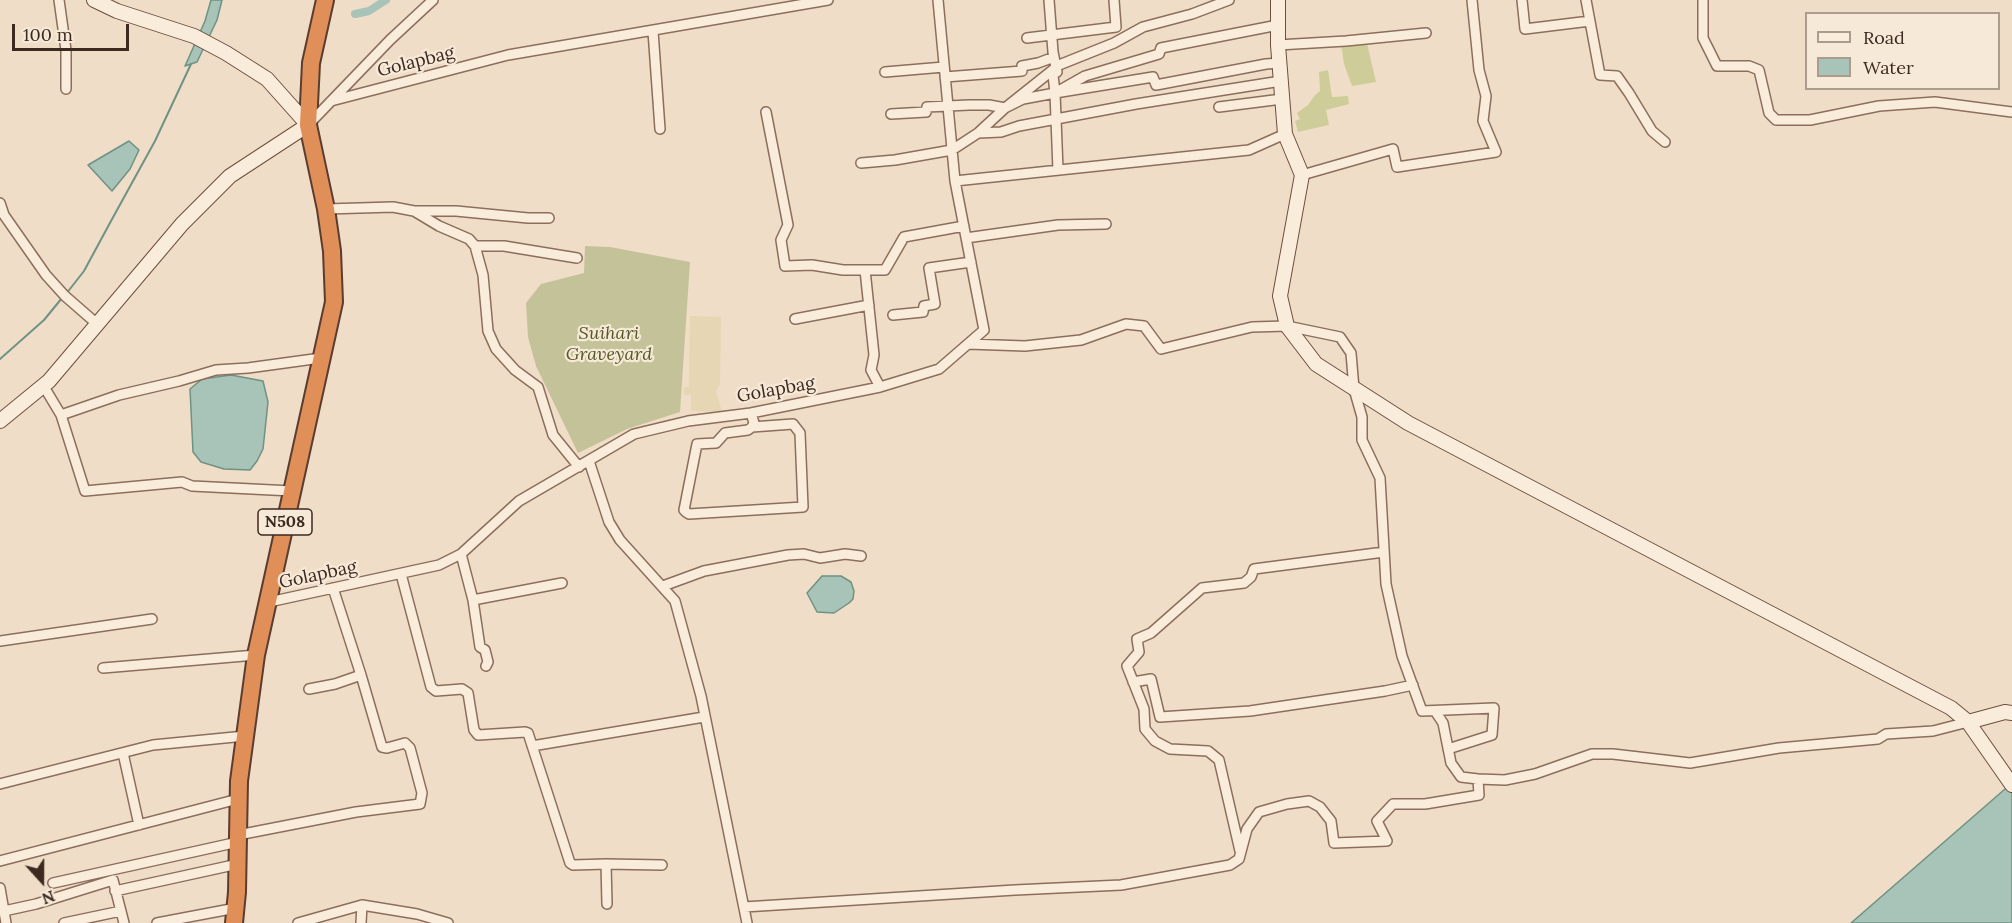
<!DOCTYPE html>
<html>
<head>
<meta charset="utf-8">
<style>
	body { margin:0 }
	#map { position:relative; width:2012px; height:923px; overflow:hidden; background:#f0ddc7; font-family:Lora,serif }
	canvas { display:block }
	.legend { position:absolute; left:1805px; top:12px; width:195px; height:78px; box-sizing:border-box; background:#f7e9d7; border:2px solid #ac9c8e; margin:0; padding:8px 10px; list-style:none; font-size:18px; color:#3c2920 }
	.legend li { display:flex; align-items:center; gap:12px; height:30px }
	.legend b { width:30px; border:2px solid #ac9c8e }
	.north { position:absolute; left:12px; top:851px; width:60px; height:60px; -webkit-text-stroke:4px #f7e9d7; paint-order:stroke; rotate:159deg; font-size:16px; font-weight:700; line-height:24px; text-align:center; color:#3c2920 }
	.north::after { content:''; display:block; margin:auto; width:21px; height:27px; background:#3c2920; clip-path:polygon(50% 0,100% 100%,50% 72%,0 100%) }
	.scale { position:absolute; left:12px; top:24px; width:117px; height:27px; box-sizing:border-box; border:3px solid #3c2920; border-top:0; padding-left:8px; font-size:18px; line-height:21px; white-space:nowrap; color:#3c2920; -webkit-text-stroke:4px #f7e9d7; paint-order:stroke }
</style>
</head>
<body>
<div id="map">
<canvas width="2012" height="923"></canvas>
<ul class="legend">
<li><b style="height:8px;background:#faecdb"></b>Road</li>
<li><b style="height:16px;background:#a8c3b7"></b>Water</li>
</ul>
<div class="north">N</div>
<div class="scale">100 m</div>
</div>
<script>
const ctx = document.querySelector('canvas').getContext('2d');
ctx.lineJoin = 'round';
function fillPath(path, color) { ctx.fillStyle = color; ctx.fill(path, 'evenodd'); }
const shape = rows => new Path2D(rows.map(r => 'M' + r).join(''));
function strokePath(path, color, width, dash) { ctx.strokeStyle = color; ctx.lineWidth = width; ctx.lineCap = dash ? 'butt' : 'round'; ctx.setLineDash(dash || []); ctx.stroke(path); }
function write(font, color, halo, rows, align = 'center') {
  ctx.font = font + ' Lora,serif'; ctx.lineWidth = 4.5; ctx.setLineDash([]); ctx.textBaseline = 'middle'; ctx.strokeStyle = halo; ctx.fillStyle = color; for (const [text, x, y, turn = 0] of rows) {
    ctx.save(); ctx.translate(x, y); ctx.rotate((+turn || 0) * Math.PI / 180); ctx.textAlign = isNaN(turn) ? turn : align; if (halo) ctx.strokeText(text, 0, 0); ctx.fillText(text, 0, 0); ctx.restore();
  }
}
fillPath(shape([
	[690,316,721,317,720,385,716,391,722,412,691,411,691,395,684,395,684,387,689,387]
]), '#e6d6b4');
fillPath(shape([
	[1367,43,1376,82,1352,86,1344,64,1341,44],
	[1328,70,1332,97,1348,96,1349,104,1326,110,1329,125,1298,132,1295,121,1300,119,1297,113,1308,105,1315,95,1320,91,1319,72]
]), '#cecd9a');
fillPath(shape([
	[585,246,610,247,690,262,680,412,627,429,578,453,536,366,528,337,526,303,541,284,584,273]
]), '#c3c299');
const water = shape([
	[211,0,222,0,217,20,197,62,185,66,205,21,211,0],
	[129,141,139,150,130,169,112,191,88,165,129,141],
	[231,375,263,381,268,402,263,449,257,461,250,470,224,469,201,462,193,452,190,389,202,379,231,375],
	[822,576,841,576,851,582,854,591,853,599,849,603,834,613,817,612,807,593,822,576],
	[2012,784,2012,923,1851,923,2005,789,2012,784]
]);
fillPath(water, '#a8c3b7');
strokePath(water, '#6e9284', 1.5);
strokePath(shape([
	[66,294,84,271,111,221,155,141,191,64],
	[0,359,44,320,62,298]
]), '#6e9284', 2);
strokePath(shape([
	[355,14,369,11,386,0]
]), '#a8c3b7', 8);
const street = shape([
	[59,0,66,50,66,89],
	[1049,0,1053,52,1057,72,1053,72,1053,75,1055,93],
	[1522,0,1525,29,1590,21],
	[1586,0,1600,75,1617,76,1629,93,1652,131,1665,142],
	[1703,0,1703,38,1717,66,1749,66,1759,70,1769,113,1776,120,1810,120,1879,106,1935,102,2012,112],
	[653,31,660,129],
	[1027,38,1116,27,1114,0],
	[1278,45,1346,41,1426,33],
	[885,72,944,67],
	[945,77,1022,71,1022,66,1038,63,1054,57],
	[331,101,508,55,828,0],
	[1219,107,1282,99],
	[766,112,788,225,781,240,785,266,812,265,843,270,885,270,904,237,964,226],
	[891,114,926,112,927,107,969,105,989,105,1005,108,1023,99,1055,93,1085,76,1159,54,1161,48,1278,25],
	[310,123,390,40,433,0],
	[978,133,1001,132,1019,126,1136,104,1281,81],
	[861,163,895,160,952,150,978,133,1005,108,1059,65,1114,43,1143,27,1192,14,1229,0],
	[1058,170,1055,93,1153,77,1156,85,1266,64,1280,63],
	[1302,175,1393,149,1397,167,1496,152,1483,121,1486,96,1479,70,1472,0],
	[955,181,1249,150,1285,134],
	[0,203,4,215,46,275,65,296,96,323],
	[326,209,393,207,414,211,439,226,469,239,475,246,483,275,488,331,496,349,515,370,538,387,553,435,579,467],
	[416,211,456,211,528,218,549,218],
	[966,238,1058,225,1106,224],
	[475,246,504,246,577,258],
	[865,270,874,355,871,370,880,387],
	[893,315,923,312,924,306,935,304,929,268,971,262],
	[795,319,869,305],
	[968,344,1025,346,1081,340,1126,324,1144,326,1161,349,1252,327,1287,326,1340,337,1351,353,1354,389,1362,417,1362,440,1380,478,1386,584,1402,656,1422,711,1494,708,1492,735,1448,749],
	[43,385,61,415,119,395,179,381,216,370,248,368,321,358],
	[751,413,754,423,752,427,748,430,725,433,716,443,697,444,684,510,686,512,689,514,803,507,800,433,793,424,752,427],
	[61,415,85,491,182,482,192,486,292,491],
	[589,461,609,522,620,540,675,601,701,696,747,923],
	[461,554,473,600,562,583],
	[401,574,431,687,436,691,462,689,468,693,474,730,478,735,525,732,528,733,570,863,573,865,606,864,607,904],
	[663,586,704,571,788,555,804,554,820,558,845,554,861,556],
	[333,588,361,675],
	[473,600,480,647,485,650,488,662,486,666],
	[269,602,439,565,461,554,519,501,634,434,688,421,751,413,880,387,939,369,984,330,955,181,938,0],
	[0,641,152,619],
	[103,668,256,655],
	[1133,682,1151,679,1160,717,1250,711,1385,691,1413,685],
	[532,746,704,717],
	[123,753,139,825],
	[1478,779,1505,780,1535,774,1592,754,1613,754,1690,763,1779,748,1878,739,1886,734,1933,731,1968,722],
	[0,784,153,745,245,736],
	[238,835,356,812,420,804,422,793,410,748,405,743,387,748,382,747,361,675,335,684,309,689],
	[1240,851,1219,760,1208,751,1170,749,1155,741,1145,729,1144,709,1127,666,1139,652,1137,639,1151,633,1202,588,1244,583,1251,577,1254,569,1384,552],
	[0,861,238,799],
	[606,864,662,865],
	[53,883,238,842],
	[0,888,6,923],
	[115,891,238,864],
	[744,907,1015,890,1121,885,1230,865,1239,859,1247,829,1259,812,1287,804,1309,801,1320,807,1331,821,1334,843,1387,841,1377,821,1393,804,1425,804,1479,795,1478,779,1461,777,1451,763,1443,723,1435,711],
	[4,911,36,904,113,880,124,923],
	[64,923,121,911],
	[157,923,236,908],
	[298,923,362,905,417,914,448,923],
	[361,923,362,905]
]);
const secondary = shape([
	[1278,0,1278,45,1285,134,1302,175,1280,296,1287,326,1316,364,1408,423,1951,708,1968,722,2012,785],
	[0,421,49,381,182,224,230,176,308,125,267,79,226,53,194,36,117,11,94,0],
	[1968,722,2005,712,2012,713]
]);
const highway = shape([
	[234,923,237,892,239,781,256,655,334,302,332,251,326,209,308,125,311,63,325,0]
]);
strokePath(street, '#8c6e5c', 12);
strokePath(secondary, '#6e4f3f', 16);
strokePath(highway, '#5a3d30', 20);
strokePath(street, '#faecdb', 9);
strokePath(secondary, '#faecdb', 14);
strokePath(highway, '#df8f57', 16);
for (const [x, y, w] of [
	[285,522,54]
]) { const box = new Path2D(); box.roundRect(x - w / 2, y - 13, w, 26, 4.5); ctx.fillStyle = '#f7e9d7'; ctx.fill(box); strokePath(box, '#3c2920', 1.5); }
write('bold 16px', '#3c2920', null, [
	["N508",285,522]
]);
write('18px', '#3c2920', '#f7e9d7', [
	["Golapbag",416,62,-14],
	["Golapbag",776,390,-10],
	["Golapbag",318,575,-12]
]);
write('italic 18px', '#545926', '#f7e9d7', [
	["Suihari",609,334],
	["Graveyard",609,355]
]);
</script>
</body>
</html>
